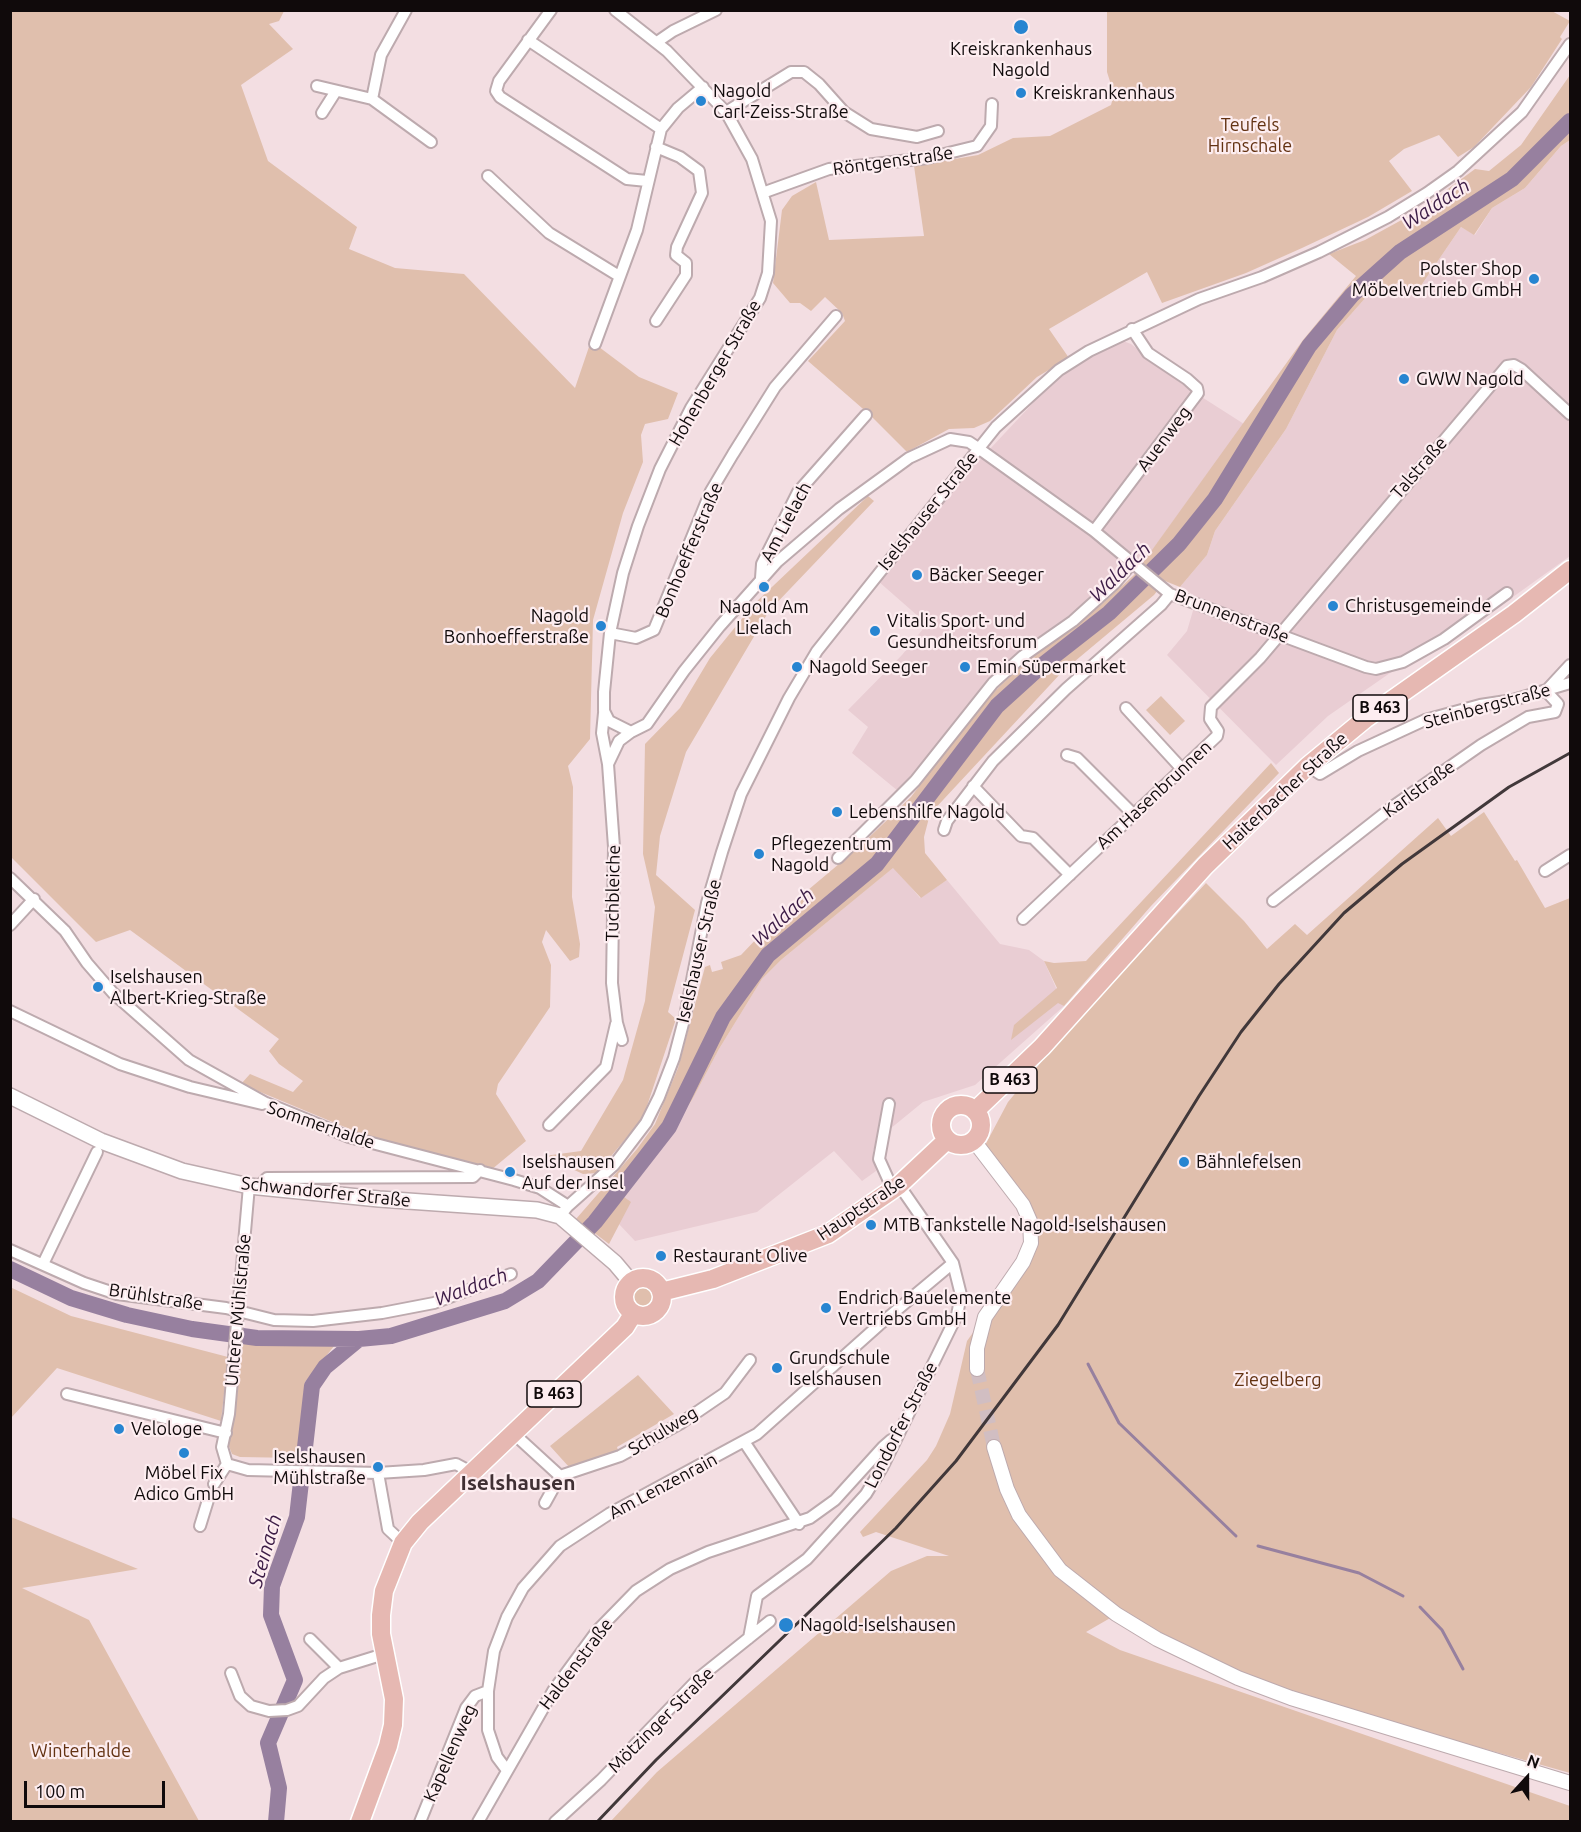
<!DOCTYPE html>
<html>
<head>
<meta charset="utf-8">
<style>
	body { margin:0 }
	#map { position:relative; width:1581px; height:1832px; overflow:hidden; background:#f3dee2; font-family:Ubuntu,sans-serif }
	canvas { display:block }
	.frame { position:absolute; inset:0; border:12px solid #100a0b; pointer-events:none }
	.north { position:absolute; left:1497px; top:1748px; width:60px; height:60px; -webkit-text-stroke:4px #fdedf0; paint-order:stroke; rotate:21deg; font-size:16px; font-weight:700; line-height:24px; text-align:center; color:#100a0b }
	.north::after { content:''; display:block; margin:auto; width:21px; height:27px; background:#100a0b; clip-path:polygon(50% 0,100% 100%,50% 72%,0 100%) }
	.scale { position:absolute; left:24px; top:1781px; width:141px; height:27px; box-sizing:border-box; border:3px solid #100a0b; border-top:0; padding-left:8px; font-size:18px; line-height:21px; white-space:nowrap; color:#100a0b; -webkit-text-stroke:4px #fdedf0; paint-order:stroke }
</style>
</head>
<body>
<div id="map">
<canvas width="1581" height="1832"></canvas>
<div class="frame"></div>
<div class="north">N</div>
<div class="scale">100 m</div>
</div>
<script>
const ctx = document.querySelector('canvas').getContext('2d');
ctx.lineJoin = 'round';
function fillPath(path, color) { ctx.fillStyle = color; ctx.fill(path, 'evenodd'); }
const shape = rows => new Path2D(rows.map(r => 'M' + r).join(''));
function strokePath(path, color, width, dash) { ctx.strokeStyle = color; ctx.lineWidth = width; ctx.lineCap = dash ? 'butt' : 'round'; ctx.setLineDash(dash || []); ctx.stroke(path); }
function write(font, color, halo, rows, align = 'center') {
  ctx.font = font + ' Ubuntu,sans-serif'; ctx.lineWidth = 4.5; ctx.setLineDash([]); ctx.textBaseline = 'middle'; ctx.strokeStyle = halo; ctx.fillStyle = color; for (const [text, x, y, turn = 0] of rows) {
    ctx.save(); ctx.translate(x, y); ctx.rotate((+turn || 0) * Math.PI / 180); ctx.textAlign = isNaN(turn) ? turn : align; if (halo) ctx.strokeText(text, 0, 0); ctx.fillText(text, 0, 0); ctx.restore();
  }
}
fillPath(shape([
	[1570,140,1570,556,1453,640,1390,673,1328,716,1276,765,1167,655,1187,631,1197,597,1180,587,1207,555,1215,531,1286,429,1337,330,1368,295,1400,282,1416,293,1461,227,1475,235,1492,208,1525,188,1561,146],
	[1123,341,1131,344,1186,387,1244,424,1143,563,1133,554,1075,611,1016,653,991,679,898,791,852,753,868,727,848,710,902,655,927,624,878,581,974,466,1034,402,1066,373,1100,350],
	[894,867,920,898,947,880,1000,944,1029,950,1044,961,1064,1006,975,1085,923,1102,879,1138,873,1151,876,1171,862,1181,834,1151,757,1212,635,1241,618,1223,624,1197,692,1100,719,1049,762,979,781,960]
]), '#e9cdd3');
fillPath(shape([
	[1550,10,1570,21,1560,37,1562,39,1531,87,1474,147,1458,157,1439,135,1404,149,1389,161,1412,191,1368,217,1302,248,1246,273,1162,303,1147,272,1049,329,1069,358,1037,377,990,421,974,428,949,429,907,452,870,415,808,361,845,321,842,313,825,297,811,311,800,303,790,303,773,283,782,210,792,196,816,182,829,240,924,236,914,166,978,155,1013,138,1050,136,1111,105,1114,94,1107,72,1107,11],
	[10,11,284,11,279,21,269,24,293,49,241,85,268,161,357,227,349,249,395,268,464,274,575,388,591,341,639,377,678,393,668,419,645,424,641,435,643,462,623,513,593,620,590,739,568,766,573,787,572,897,580,944,579,957,570,961,546,930,542,942,551,965,550,1007,498,1084,496,1094,526,1141,491,1170,359,1133,241,1084,250,1074,293,1092,303,1081,279,1064,269,1051,279,1039,130,930,96,942,11,857],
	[1570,75,1570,140,1561,146,1525,188,1492,208,1474,235,1461,227,1416,293,1400,282,1368,295,1337,330,1286,429,1215,531,1207,555,1180,587,1165,581,1154,595,1062,672,930,814,924,837,925,853,947,880,921,898,893,868,781,960,762,979,719,1049,692,1100,624,1197,631,1202,609,1244,576,1219,637,1149,655,1124,678,1068,705,967,710,965,712,972,723,969,721,962,741,955,783,911,858,848,911,797,964,727,997,689,1032,656,1102,604,1134,575,1303,340,1356,276,1329,254,1365,240,1418,211,1475,169,1489,171,1521,145],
	[868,496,874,501,769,611,686,752,660,836,656,875,695,910,668,1012,676,1019,643,1118,597,1173,583,1174,544,1156,581,1151,623,1080,645,1001,655,907,643,854,645,744,680,708,710,658,754,604],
	[1161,696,1185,721,1170,735,1146,710],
	[1271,763,1279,773,1151,906,1064,1006,1058,1003,1011,1040,1014,1025,1057,988,1044,961,1054,963,1086,961],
	[1484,812,1515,861,1517,860,1545,908,1570,898,1570,1773,1361,1714,1231,1671,1112,1617,1086,1632,1120,1650,1570,1806,1570,1821,610,1822,657,1772,891,1571,927,1556,949,1556,876,1532,863,1537,860,1532,927,1460,936,1446,950,1414,967,1341,1023,1262,1030,1221,982,1151,1008,1102,1063,1036,1206,883,1244,921,1267,949,1295,924,1307,935,1438,818,1451,836],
	'631 1296a11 11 0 1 1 22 0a11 11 0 1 1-22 0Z',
	[10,1287,71,1316,228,1357,221,1421,57,1368,11,1418],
	[339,1340,305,1382,297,1458,240,1457,232,1454,228,1444,240,1341],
	[638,1375,674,1414,617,1447,620,1456,569,1467,550,1446],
	[11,1517,138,1569,22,1588,89,1620,199,1821,11,1821]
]), '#e0bfad');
strokePath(shape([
	[1088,1364,1119,1423,1236,1536],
	[1258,1546,1359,1573,1403,1596],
	[1420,1607,1442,1630,1463,1669]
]), '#97809f', 3);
strokePath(shape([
	[10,1269,71,1298,127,1315,192,1329,257,1338,359,1339,391,1336,505,1301,538,1281,595,1222,669,1127,723,1017,768,955,877,864,997,706,1040,667,1109,613,1179,544,1215,499,1309,346,1352,295,1400,252,1512,179,1570,121],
	[276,1822,279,1788,268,1743,295,1680,271,1615,272,1586,297,1517,312,1386,325,1367,359,1339]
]), '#97809f', 16);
strokePath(shape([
	[208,1500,214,1484]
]), '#d1bec2', 10, [10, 5]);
strokePath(shape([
	[977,1369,994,1447]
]), '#d1bec2', 14, [14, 7]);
const minor = shape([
	[551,10,499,81,496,91,500,97,627,179,647,181],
	[615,10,667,51,726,112,752,159,771,221,768,273,760,298,691,408,660,469,638,526,623,573,610,633,604,692,604,711,609,721,631,732,647,724,684,671,720,626,777,562,839,509,894,469,909,458,950,439,969,442,978,448,1094,531,1170,594,1366,667,1376,669,1403,662,1444,639,1507,593],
	[528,40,661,129],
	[657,42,673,31,716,10],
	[317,86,372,99,431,142],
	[372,99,381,55,406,10],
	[726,112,791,72,804,72,819,84,844,112,871,129,917,137,938,131],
	[322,113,336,91],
	[656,147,680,157,699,171,702,193,677,247,676,255,686,263,686,275,656,321],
	[488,176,549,233,619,276],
	[765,192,829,169,928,158,977,146,991,126,992,104],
	[595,344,637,230,661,129,678,108,703,87],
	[1094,531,1198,393,1197,388,1187,379,1148,353,1132,329],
	[761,578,762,564,798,492,866,415],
	[610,633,636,638,654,630,711,491,733,454,775,387,836,316],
	[1546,691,1570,665],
	[1126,708,1182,769],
	[604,713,602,733,608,764,614,847,612,983,617,1023,622,1040],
	[1067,755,1077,758,1134,815],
	[608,764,619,741,631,732],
	[1308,766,1320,774,1358,751,1425,720,1480,705,1513,700,1570,683],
	[973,786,1021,836,1033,838,1070,875],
	[944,830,947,821,993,761,1066,689,1161,605,1170,594],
	[838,858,915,781,993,683,1023,656,1073,621,1115,583,1132,563],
	[1545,871,1570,855],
	[10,878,65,931,87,963,113,993,189,1060,266,1103,349,1137,514,1180,540,1188,568,1206],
	[1273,901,1395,805,1481,745,1528,717,1555,712,1558,704,1546,691],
	[1023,919,1217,736,1218,731,1210,719,1211,707,1260,658,1507,366,1514,365,1521,369,1570,414],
	[10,925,34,899],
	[10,1011,120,1064,190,1087,262,1104],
	[889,1104,879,1159,893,1190],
	[549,1125,606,1067,616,1024],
	[249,1186,229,1414,222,1447,227,1464,248,1470,378,1473,424,1470,456,1464,471,1472],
	[259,1187,267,1178,473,1177,480,1170],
	[560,1216,568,1206,614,1165,646,1123,659,1097,674,1058,685,1016,707,903,722,852,741,794,789,698,817,651,996,427,1059,370,1089,351,1199,299,1262,277,1319,252,1388,217,1427,193,1458,171,1522,112,1570,44],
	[10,1250,84,1283,117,1294,226,1308,274,1320,313,1321,382,1313,434,1303,511,1274],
	[43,1264,97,1152],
	[67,1394,226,1433],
	[513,1433,560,1476,620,1456,681,1423,725,1393,750,1360],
	[745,1443,799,1524],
	[378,1473,388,1529,403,1543],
	[214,1484,227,1464],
	[545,1503,560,1476],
	[200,1526,208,1500],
	[749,1638,757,1596,807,1559,866,1494,883,1466,957,1315,961,1295,953,1263,899,1185],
	[310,1639,339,1668],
	[231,1673,240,1696,251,1706,269,1711,287,1710,298,1706,324,1678,339,1668,384,1654],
	[506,1769,497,1757,488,1730,488,1691,494,1651,507,1617,523,1588,560,1546,609,1514,757,1434,879,1325,953,1263],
	[420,1822,466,1708,475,1696,488,1691],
	[478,1822,553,1691,597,1631,636,1591,670,1569,708,1552,810,1518,835,1500,883,1447,891,1440,895,1441],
	[555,1822,601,1780,700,1677,770,1621]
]);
const tertiary = shape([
	[974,1141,1023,1205,1030,1221,1031,1243,1023,1262,985,1317,977,1348,977,1369],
	[994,1447,1007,1489,1019,1515,1060,1570,1116,1614,1157,1639,1238,1678,1291,1698,1570,1783]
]);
const secondary = shape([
	[10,1096,101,1141,182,1171,249,1186,379,1199,537,1210,560,1216,615,1263,631,1282]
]);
const primary = shape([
	'941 1125a20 20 0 1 1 40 0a20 20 0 1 1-40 0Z',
	[975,1111,1042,1047,1205,866,1308,766,1365,719,1514,614,1570,570],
	'624 1297a19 19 0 1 1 38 0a19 19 0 1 1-38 0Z',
	[661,1292,713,1279,828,1234,899,1185,947,1140],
	[360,1822,388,1746,393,1725,394,1699,381,1634,381,1615,384,1591,403,1543,420,1522,625,1327,633,1314]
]);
strokePath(minor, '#bdaaae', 14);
strokePath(tertiary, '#bdaaae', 16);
strokePath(secondary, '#bdaaae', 18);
strokePath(primary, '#fff', 21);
strokePath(minor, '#fff', 10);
strokePath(tertiary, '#fff', 14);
strokePath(secondary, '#fff', 15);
strokePath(primary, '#e6b8b2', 18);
strokePath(shape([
	[597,1822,656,1760,896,1528,956,1461,1058,1325,1199,1096,1241,1032,1279,984,1344,913,1402,864,1509,787,1570,753]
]), '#41383a', 3);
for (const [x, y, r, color] of [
	[1021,27,8,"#2785d1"],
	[1021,93,6,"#2785d1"],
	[701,101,6,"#2785d1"],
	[1534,279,6,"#2785d1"],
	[1404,379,6,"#2785d1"],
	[917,575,6,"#2785d1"],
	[764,587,6,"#2785d1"],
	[1333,606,6,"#2785d1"],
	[601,626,6,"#2785d1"],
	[875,631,6,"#2785d1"],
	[797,667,6,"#2785d1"],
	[965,667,6,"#2785d1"],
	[837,812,6,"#2785d1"],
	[759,854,6,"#2785d1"],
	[98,987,6,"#2785d1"],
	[1184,1162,6,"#2785d1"],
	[510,1172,6,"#2785d1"],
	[871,1225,6,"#2785d1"],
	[661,1256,6,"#2785d1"],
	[826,1308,6,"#2785d1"],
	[777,1368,6,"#2785d1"],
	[119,1429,6,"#2785d1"],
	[184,1453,6,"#2785d1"],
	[378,1467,6,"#2785d1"],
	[786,1625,8,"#2785d1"]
]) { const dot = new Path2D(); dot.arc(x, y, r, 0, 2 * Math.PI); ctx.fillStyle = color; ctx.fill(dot); strokePath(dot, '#fdedf0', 2); }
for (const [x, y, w] of [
	[1380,708,54],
	[1010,1080,54],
	[554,1394,54]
]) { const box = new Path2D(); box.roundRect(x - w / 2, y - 13, w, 26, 4.5); ctx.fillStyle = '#fdedf0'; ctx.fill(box); strokePath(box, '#100a0b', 1.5); }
write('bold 16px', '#100a0b', null, [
	["B 463",1380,708],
	["B 463",1010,1080],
	["B 463",554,1394]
]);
write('18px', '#100a0b', '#fdedf0', [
	["Kreiskrankenhaus",1021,49,"center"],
	["Nagold",1021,70,"center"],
	["Nagold",713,91],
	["Carl-Zeiss-Straße",713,112],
	["Kreiskrankenhaus",1033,93],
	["Polster Shop",1522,269,"right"],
	["Möbelvertrieb GmbH",1522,290,"right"],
	["GWW Nagold",1416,379],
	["Bäcker Seeger",929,575],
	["Christusgemeinde",1345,606],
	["Nagold Am",764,607,"center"],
	["Lielach",764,628,"center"],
	["Nagold",589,616,"right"],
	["Bonhoefferstraße",589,637,"right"],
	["Vitalis Sport- und",887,621],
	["Gesundheitsforum",887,642],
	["Nagold Seeger",809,667],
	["Emin Süpermarket",977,667],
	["Lebenshilfe Nagold",849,812],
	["Pflegezentrum",771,844],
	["Nagold",771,865],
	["Iselshausen",110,977],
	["Albert-Krieg-Straße",110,998],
	["Iselshausen",522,1162],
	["Auf der Insel",522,1183],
	["Bähnlefelsen",1196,1162],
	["MTB Tankstelle Nagold-Iselshausen",883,1225],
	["Restaurant Olive",673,1256],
	["Endrich Bauelemente",838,1298],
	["Vertriebs GmbH",838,1319],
	["Grundschule",789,1358],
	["Iselshausen",789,1379],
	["Velologe",131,1429],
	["Iselshausen",366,1457,"right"],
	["Mühlstraße",366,1478,"right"],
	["Möbel Fix",184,1473,"center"],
	["Adico GmbH",184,1494,"center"],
	["Nagold-Iselshausen",800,1625]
], 'left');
write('18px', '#633212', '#fdedf0', [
	["Teufels",1250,125],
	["Hirnschale",1250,146],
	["Ziegelberg",1278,1380],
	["Winterhalde",81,1751]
]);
write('18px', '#100a0b', '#fdedf0', [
	["Röntgenstraße",893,161,-8],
	["Hohenberger Straße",715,373,-60],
	["Auenweg",1164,439,-53],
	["Talstraße",1419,468,-49],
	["Iselshauser Straße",928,511,-51],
	["Am Lielach",786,522,-62],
	["Bonhoefferstraße",689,550,-67],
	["Brunnenstraße",1232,616,21],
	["Steinbergstraße",1487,706,-15],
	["Karlstraße",1419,789,-36],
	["Haiterbacher Straße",1285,791,-43],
	["Am Hasenbrunnen",1154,795,-43],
	["Tuchbleiche",613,893,-89],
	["Iselshauser Straße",699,951,-77],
	["Sommerhalde",321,1125,19],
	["Schwandorfer Straße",326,1192,6],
	["Hauptstraße",861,1208,-34],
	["Brühlstraße",156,1297,9],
	["Untere Mühlstraße",238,1310,-85],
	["Londorfer Straße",901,1425,-63],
	["Schulweg",663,1431,-31],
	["Am Lenzenrain",663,1486,-28],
	["Haldenstraße",576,1664,-53],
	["Mötzinger Straße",661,1720,-45],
	["Kapellenweg",450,1753,-66]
]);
write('italic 20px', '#3c1c46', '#fdedf0', [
	["Waldach",1436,204,-33],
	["Waldach",1120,572,-44],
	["Waldach",783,917,-42],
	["Waldach",471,1287,-20],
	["Steinach",265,1551,-74]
]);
write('bold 21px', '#403034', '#fdedf0', [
	["Iselshausen",518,1483]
]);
</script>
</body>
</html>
